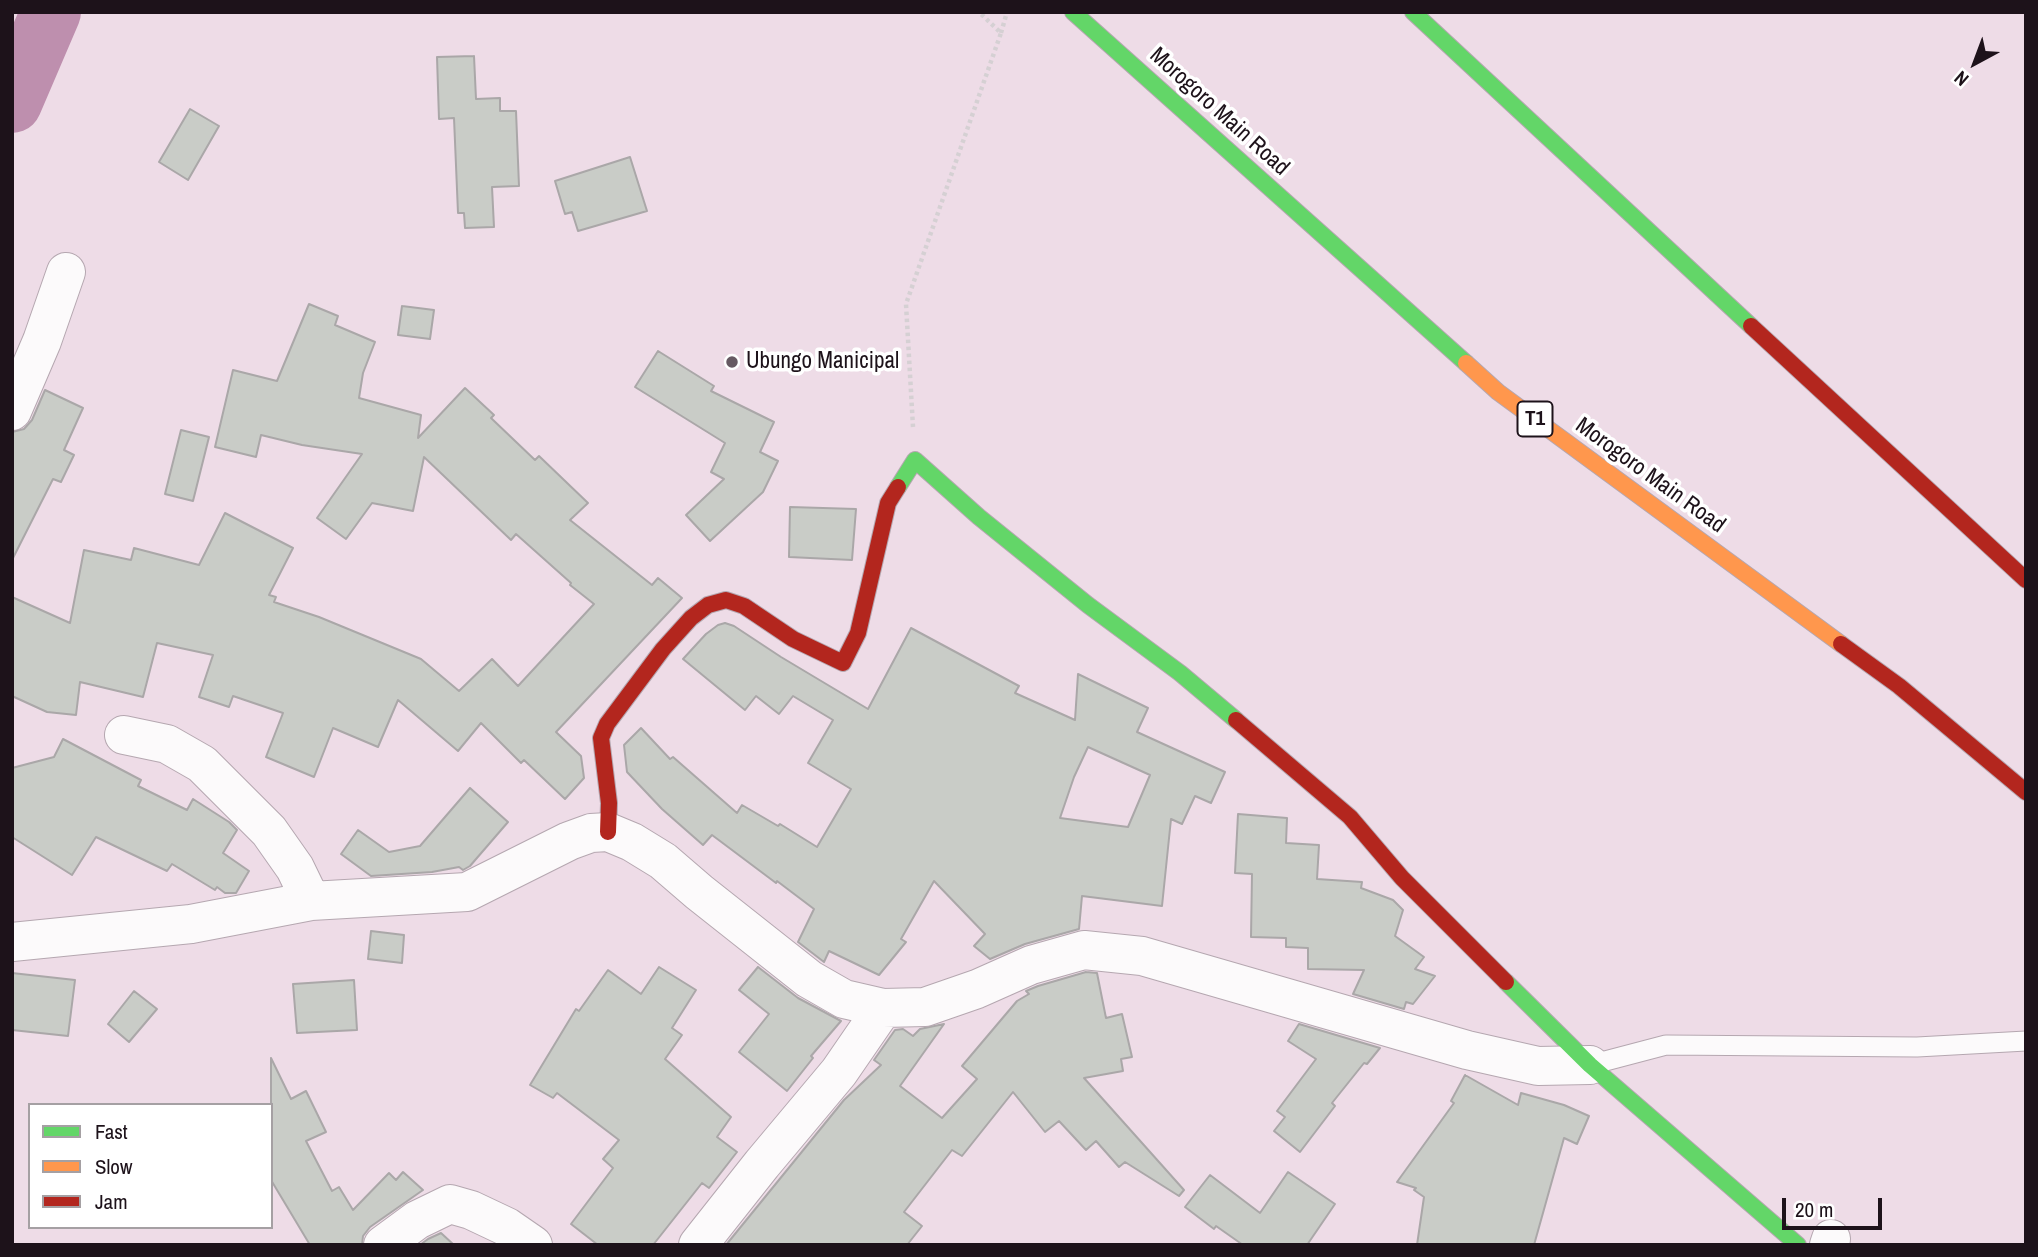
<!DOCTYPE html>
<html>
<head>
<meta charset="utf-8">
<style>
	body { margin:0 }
	#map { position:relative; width:2038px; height:1257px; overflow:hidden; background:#eedce7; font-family:"Archivo Narrow",sans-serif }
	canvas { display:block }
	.frame { position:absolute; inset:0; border:14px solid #1d121a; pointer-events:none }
	.legend { position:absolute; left:28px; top:1103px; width:245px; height:126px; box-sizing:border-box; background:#fff; border:2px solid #a5a0a3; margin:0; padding:9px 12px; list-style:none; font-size:21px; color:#1d121a }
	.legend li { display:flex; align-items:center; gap:14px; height:35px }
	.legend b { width:35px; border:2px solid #a5a0a3 }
	.north { position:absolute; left:1940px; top:28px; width:70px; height:70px; -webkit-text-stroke:5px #fff; paint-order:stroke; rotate:221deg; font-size:19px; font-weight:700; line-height:28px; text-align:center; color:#1d121a }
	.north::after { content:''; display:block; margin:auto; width:24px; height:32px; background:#1d121a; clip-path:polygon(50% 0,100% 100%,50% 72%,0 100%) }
	.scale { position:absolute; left:1782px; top:1198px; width:100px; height:32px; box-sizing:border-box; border:4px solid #1d121a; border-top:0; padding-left:9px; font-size:21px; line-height:24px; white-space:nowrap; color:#1d121a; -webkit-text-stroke:5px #fff; paint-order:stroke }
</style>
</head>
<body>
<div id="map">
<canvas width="2038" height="1257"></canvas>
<div class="frame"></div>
<ul class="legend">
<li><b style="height:9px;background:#63d668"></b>Fast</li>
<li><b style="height:9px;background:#ff974d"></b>Slow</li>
<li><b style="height:9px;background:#b3261e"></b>Jam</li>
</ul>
<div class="north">N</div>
<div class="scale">20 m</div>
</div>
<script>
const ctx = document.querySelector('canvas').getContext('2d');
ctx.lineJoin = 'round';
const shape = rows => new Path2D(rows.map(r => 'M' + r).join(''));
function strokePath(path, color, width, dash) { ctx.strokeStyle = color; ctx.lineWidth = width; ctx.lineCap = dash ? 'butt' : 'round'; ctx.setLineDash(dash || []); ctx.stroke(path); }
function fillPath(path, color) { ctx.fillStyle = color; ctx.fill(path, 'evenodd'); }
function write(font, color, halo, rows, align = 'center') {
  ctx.font = font + ' "Archivo Narrow",sans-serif'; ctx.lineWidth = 7; ctx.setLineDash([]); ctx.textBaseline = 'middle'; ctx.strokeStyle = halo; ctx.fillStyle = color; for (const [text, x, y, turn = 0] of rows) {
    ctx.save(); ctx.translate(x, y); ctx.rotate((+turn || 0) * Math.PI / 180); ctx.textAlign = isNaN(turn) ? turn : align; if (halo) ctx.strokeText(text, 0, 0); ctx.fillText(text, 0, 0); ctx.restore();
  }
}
strokePath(shape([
	[12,103,51,12]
]), '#be8fae', 60);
const building = shape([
	[474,56,476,99,500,98,500,111,516,111,519,186,492,187,494,227,465,228,464,213,458,213,454,118,439,119,437,57,474,56],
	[190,109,219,126,188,180,159,162,190,109],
	[630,157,647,211,578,231,572,212,565,214,555,181,630,157],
	[309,304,338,316,335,325,375,342,363,373,359,398,421,415,418,438,465,388,494,415,491,418,535,460,539,456,588,503,570,520,652,585,658,578,682,598,556,732,581,756,584,778,565,799,524,760,521,763,481,723,458,751,398,700,378,747,333,728,314,777,266,757,283,713,233,696,229,707,199,697,213,655,157,643,143,697,80,682,76,715,47,712,12,696,12,597,70,623,84,550,131,560,134,548,199,565,225,513,293,548,269,595,276,597,274,602,319,617,421,659,459,691,492,659,518,686,594,604,570,585,571,583,516,534,511,540,424,457,413,511,372,503,346,539,317,518,362,454,302,445,261,435,256,457,215,447,233,370,277,381,309,304],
	[402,306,434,310,430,339,398,335,402,306],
	[658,351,714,386,711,391,774,422,760,452,778,461,763,492,710,541,686,515,724,479,711,472,725,443,635,387,658,351],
	[45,390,83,408,64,450,74,455,61,482,53,479,12,560,12,432,24,429,32,420,45,390],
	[181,430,209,437,193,501,165,494,181,430],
	[790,507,856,509,852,560,789,557,790,507],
	[725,623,734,626,781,657,868,709,911,628,1019,686,1015,693,1075,720,1078,674,1148,708,1137,732,1225,772,1211,803,1195,796,1182,824,1171,819,1162,906,1082,896,1079,929,1025,944,990,959,974,946,985,934,934,881,901,939,906,942,879,975,829,951,824,962,798,942,814,909,777,881,776,883,712,835,703,845,662,809,627,772,624,745,641,728,670,759,673,757,737,813,742,805,778,826,780,824,817,847,851,789,808,763,833,720,793,696,779,714,756,696,745,710,683,659,706,634,718,625,725,623],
	[1088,747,1150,775,1128,827,1060,818,1074,777,1088,747],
	[63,739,141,780,138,786,187,810,193,799,229,822,237,830,223,853,249,871,236,893,225,893,217,887,215,890,172,864,167,871,96,837,72,875,12,837,12,768,54,757,63,739],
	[470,788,508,822,470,866,463,870,459,867,432,872,371,876,341,854,358,830,389,852,420,846,470,788],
	[1238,814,1287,818,1286,843,1319,845,1317,879,1362,882,1361,888,1393,900,1403,910,1395,936,1424,957,1415,969,1435,976,1413,1004,1406,1002,1404,1009,1353,994,1364,970,1308,969,1308,948,1286,947,1286,938,1251,937,1252,874,1235,873,1238,814],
	[371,931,404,935,402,963,368,959,371,931],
	[659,967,696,990,672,1028,682,1035,665,1059,731,1117,717,1137,737,1152,709,1188,702,1183,653,1245,598,1245,571,1224,613,1168,603,1159,619,1140,557,1093,553,1098,530,1085,576,1009,579,1011,608,970,641,994,659,967],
	[758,967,798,998,841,1021,811,1056,813,1058,787,1091,739,1052,769,1014,739,990,758,967],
	[1086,972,1097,973,1106,1018,1122,1014,1132,1057,1121,1059,1123,1071,1084,1078,1184,1190,1179,1196,1125,1162,1119,1167,1096,1141,1086,1150,1059,1121,1045,1132,1013,1092,962,1156,952,1150,904,1212,922,1226,907,1245,726,1245,844,1100,881,1065,874,1060,895,1030,903,1029,913,1036,920,1029,944,1024,900,1086,942,1118,977,1079,962,1066,1017,1001,1029,994,1026,991,1038,986,1086,972],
	[12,973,75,980,68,1036,12,1030,12,973],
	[354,980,357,1030,297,1033,293,984,354,980],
	[134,991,157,1009,129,1042,108,1024,134,991],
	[1299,1024,1380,1048,1367,1064,1364,1063,1332,1103,1335,1106,1300,1152,1274,1131,1285,1117,1277,1111,1316,1059,1288,1041,1299,1024],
	[271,1058,291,1099,306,1091,326,1132,306,1141,332,1191,339,1187,353,1210,389,1173,396,1180,403,1172,423,1190,370,1227,363,1236,362,1245,310,1245,271,1180,271,1058],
	[1465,1075,1518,1105,1521,1093,1564,1105,1589,1116,1577,1144,1564,1138,1534,1245,1417,1245,1424,1197,1414,1190,1416,1188,1397,1182,1454,1103,1451,1101,1465,1075],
	[1288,1172,1335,1204,1307,1245,1243,1245,1216,1226,1214,1229,1185,1207,1210,1175,1260,1213,1288,1172],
	[441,1233,454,1245,420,1245,428,1239,441,1233]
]);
fillPath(building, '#c9ccc7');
strokePath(building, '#aaa7a8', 2);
const lane = shape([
	[1590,1065,1666,1045,1917,1047,2026,1041]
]);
const street = shape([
	[12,411,42,341,66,272],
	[124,735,167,744,202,764,269,831,295,868,311,901],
	[12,942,191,924,311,901,467,892,569,841,591,833,608,832,632,842,663,861,699,892,809,979,844,999,883,1008,925,1007,977,989,1031,965,1084,950,1142,956,1467,1050,1538,1066,1590,1065],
	[383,1245,417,1220,450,1204,471,1210,507,1227,533,1245],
	[698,1245,762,1164,839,1072,883,1008],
	[1829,1245,1831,1239]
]);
const fast = shape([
	[1073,12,1466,363],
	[1413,12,1751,326],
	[898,487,915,460,979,517,1088,605,1180,673,1236,720],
	[1506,982,1590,1065,1798,1245]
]);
const slow = shape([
	[1466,363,1498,392,1841,644]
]);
const jam = shape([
	[1751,326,2026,580],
	[1841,644,1899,686,2026,792],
	[1236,720,1350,817,1402,878,1506,982],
	[608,832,609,803,601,738,607,724,663,649,691,618,708,605,726,600,744,606,793,639,843,663,858,633,888,503,898,487]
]);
strokePath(lane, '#b5a7b0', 21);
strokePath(street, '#b5a7b0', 40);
strokePath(fast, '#b5a7b0', 18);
strokePath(slow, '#b5a7b0', 18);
strokePath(jam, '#b5a7b0', 18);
strokePath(shape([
	[1001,33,1007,12],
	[913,427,906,304,1001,33,979,12]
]), '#d5d0d3', 4.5, [3.5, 3.5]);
strokePath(lane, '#fcfafb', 19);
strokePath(street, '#fcfafb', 38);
strokePath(fast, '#63d668', 16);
strokePath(slow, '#ff974d', 16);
strokePath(jam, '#b3261e', 16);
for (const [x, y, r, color] of [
	[732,362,7,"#665962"]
]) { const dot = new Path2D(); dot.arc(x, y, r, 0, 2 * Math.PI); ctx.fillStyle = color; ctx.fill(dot); strokePath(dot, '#fff', 2.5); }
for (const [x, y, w] of [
	[1535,419,35]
]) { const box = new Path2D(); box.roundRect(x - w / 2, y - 17.5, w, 35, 5); ctx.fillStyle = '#fff'; ctx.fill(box); strokePath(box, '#1d121a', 2); }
write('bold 21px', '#1d121a', null, [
	["T1",1535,419]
]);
write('23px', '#1d121a', '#fff', [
	["Morogoro Main Road",1219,112,42],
	["Morogoro Main Road",1650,476,36]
]);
write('23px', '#1d121a', '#fff', [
	["Ubungo Manicipal",746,362]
], 'left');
</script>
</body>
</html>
